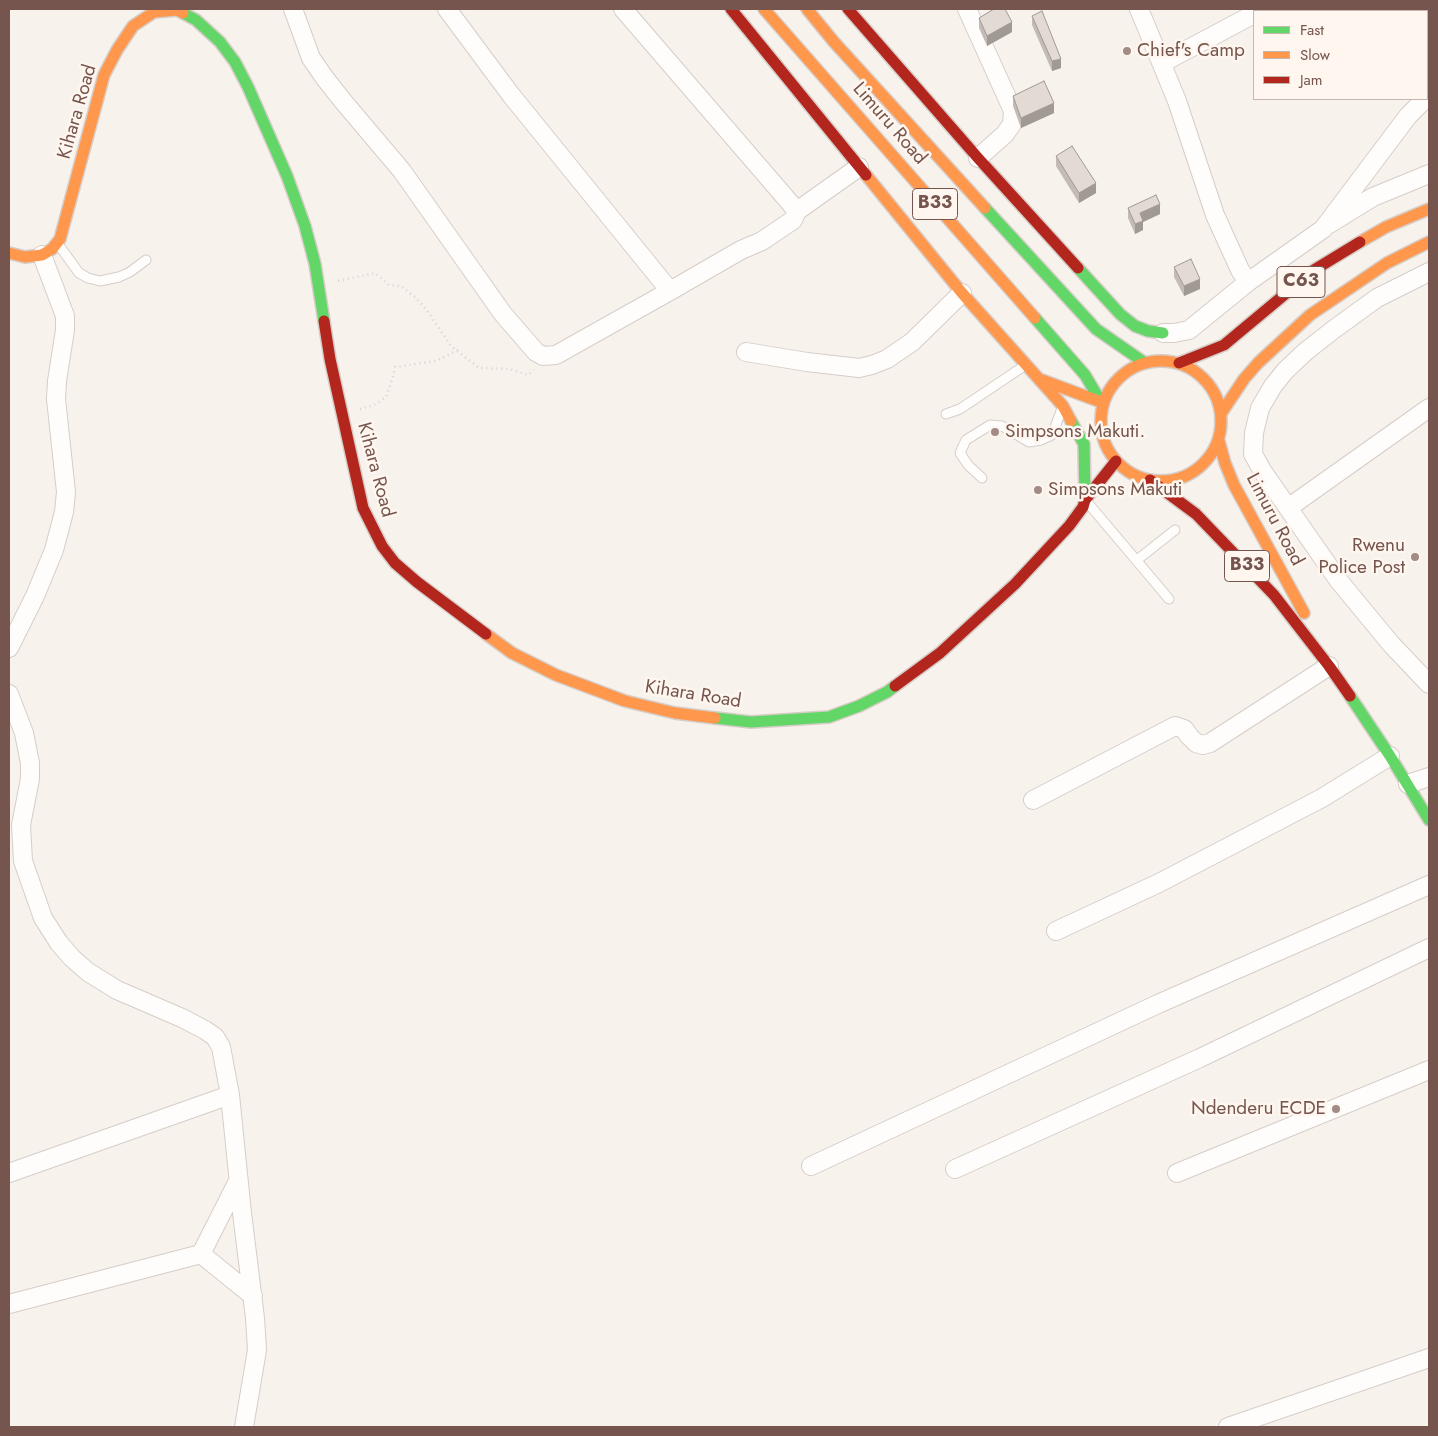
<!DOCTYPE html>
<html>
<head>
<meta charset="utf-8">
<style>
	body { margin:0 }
	#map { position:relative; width:1438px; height:1436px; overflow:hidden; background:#f7f2ec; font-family:Jost,sans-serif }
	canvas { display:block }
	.frame { position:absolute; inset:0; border:10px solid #75554d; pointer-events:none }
	.legend { position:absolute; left:1253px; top:10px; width:175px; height:90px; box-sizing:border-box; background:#fef6ef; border:1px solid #c7b6ae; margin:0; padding:6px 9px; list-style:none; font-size:15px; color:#75554d }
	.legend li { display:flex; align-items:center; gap:10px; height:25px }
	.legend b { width:25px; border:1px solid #c7b6ae }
</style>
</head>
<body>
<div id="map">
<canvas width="1438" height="1436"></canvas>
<div class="frame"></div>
<ul class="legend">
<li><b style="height:6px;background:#63d668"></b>Fast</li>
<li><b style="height:6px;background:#ff974d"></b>Slow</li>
<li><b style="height:6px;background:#b3261e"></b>Jam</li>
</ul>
</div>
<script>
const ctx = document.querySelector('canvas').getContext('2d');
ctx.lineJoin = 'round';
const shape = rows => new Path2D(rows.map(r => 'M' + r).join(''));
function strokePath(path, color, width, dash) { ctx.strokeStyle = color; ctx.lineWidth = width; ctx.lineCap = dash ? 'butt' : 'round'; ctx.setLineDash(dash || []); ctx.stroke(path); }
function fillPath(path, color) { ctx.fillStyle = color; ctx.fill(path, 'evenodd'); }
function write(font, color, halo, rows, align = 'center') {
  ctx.font = font + ' Jost,sans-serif'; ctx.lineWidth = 5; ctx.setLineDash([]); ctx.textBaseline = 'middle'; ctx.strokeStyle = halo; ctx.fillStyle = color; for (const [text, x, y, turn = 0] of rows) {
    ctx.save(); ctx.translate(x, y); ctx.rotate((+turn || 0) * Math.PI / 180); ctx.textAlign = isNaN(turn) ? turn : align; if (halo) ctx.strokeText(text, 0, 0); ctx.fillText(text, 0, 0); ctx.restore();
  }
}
const lane = shape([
	[58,244,79,273,88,278,100,281,119,277,130,272,146,260],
	[946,414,960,409,1024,366],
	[982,478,968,465,960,453,966,440,990,425,1002,426,1029,442,1041,440,1052,435,1061,411],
	[1087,502,1169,599],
	[1137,560,1175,530]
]);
const street = shape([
	[293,9,311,58,324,77,342,100,402,171,503,314,536,352,543,356,556,355,670,291],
	[447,9,511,95,670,291,741,250,762,241,793,220,797,211,623,9],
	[967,9,1013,111,1012,124,1005,134,978,158],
	[1139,9,1177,101,1215,215,1240,270,1248,282],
	[1162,63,1254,14],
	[797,211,859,167],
	[1329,224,1373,197,1429,174],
	[1429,272,1377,298,1333,330,1305,352,1285,371,1273,386,1260,408,1254,433,1253,454,1263,472,1339,581,1391,644,1429,684],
	[1163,333,1174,333,1189,330,1248,282,1323,229,1408,116,1425,99],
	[746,352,807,362,859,368,872,365,887,359,912,342,962,293],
	[1288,508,1429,408],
	[9,648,35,596,54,550,64,512,66,492,56,399,57,381,65,330,65,316,42,255],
	[9,694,24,733,30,763,30,779,21,825,23,861,43,918,59,943,72,958,88,972,117,990,182,1018,205,1030,215,1037,221,1047,230,1095,242,1213,255,1318,257,1350,244,1427],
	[1408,784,1429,777],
	[1033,800,1175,726,1184,729,1190,737,1196,743,1203,745,1210,743,1329,666],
	[1056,931,1159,883,1322,798,1390,756],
	[811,1166,1158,1004,1429,885],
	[955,1169,1200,1058,1429,948],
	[9,1173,230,1095],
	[1177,1173,1429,1070],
	[201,1254,253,1296],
	[9,1304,201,1254,238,1181],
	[1228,1427,1429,1358]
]);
const fast = shape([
	[183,13,196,20,220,42,235,62,248,87,287,176,305,226,315,264,324,321],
	[985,208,1096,329,1145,363],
	[1078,268,1120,314,1135,326,1148,331,1163,333],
	[1035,318,1085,375,1101,402],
	[1071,421,1084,444,1085,500],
	[1350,696,1390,756,1429,820],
	[715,718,751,722,829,717,859,706,887,692,895,686]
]);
const slow = shape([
	[764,9,1035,318],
	[807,9,834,42,985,208],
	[866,175,962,293,1063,406,1071,421],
	[1360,242,1386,227,1429,209],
	[9,253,25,257,42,255,52,249,60,239,104,75,117,50,133,26,154,12,177,10,183,13],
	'1101 421a60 60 0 1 1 120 0a60 60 0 1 1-120 0Z',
	[1042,380,1101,402],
	[1222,412,1244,379,1258,363,1310,315,1387,263,1429,242],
	[1219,441,1225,463,1234,485,1304,613],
	[486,634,512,653,556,675,625,701,675,713,715,718]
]);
const jam = shape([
	[731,9,866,175],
	[848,9,978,158,1078,268],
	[324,321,330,359,363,508,382,546,395,563,417,582,486,634],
	[1179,363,1224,345,1314,270,1360,242],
	[1150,480,1196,514,1274,595,1329,666,1350,696],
	[895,686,940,653,1015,584,1069,526,1083,507,1085,500,1116,461]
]);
strokePath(lane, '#d6cdc9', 11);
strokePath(street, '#d6cdc9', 20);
strokePath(fast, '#d7cdc8', 14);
strokePath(slow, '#d7cdc8', 14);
strokePath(jam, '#d7cdc8', 14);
strokePath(shape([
	[338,281,375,273,389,285,401,286,416,298,426,309,451,346,479,368,510,369,528,375,534,370],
	[360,409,374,405,386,397,393,377,395,367,436,361,458,350]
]), '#dad1cf', 2.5, [1, 4]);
strokePath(lane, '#fefdfc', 9);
strokePath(street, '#fefdfc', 18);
strokePath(fast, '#63d668', 11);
strokePath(slow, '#ff974d', 11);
strokePath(jam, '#b3261e', 11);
fillPath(shape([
	[1032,16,1061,68,1052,71,1032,25],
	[979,18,1012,32,987,46,979,28],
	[1013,96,1054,113,1021,128,1013,106],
	[1056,156,1096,193,1079,203,1056,166],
	[1128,208,1160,214,1143,222,1143,230,1135,234,1128,218],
	[1174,267,1200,289,1184,296,1174,277]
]), '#c4bbb6');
fillPath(shape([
	[1012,22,1012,32,987,46,987,36],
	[1061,59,1061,68,1052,71,1052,61],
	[1054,103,1054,113,1021,128,1021,118],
	[1096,183,1096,193,1079,203,1079,193],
	[1160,204,1160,214,1143,222,1143,230,1135,234,1135,224,1140,213],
	[1200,279,1200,289,1184,296,1184,286]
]), '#a09994');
const building = shape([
	[994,9,1005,9,1012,22,987,36,979,18,994,9],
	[1042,11,1061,59,1052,61,1032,16,1042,11],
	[1044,81,1054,103,1021,118,1013,96,1044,81],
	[1072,146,1096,183,1079,193,1056,156,1072,146],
	[1156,195,1160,204,1140,213,1143,221,1135,224,1128,208,1156,195],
	[1191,259,1200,279,1184,286,1174,267,1191,259]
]);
fillPath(building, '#e4dad4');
strokePath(building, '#a09994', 1);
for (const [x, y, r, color] of [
	[1127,51,5,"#a28c85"],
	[995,432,5,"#a28c85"],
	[1038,490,5,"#a28c85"],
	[1415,557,5,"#a28c85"],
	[1336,1109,5,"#a28c85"]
]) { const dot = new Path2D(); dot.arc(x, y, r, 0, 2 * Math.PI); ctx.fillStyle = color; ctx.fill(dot); strokePath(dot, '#fef6ef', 2); }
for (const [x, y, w] of [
	[935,204,45],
	[1301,282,48],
	[1247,566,45]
]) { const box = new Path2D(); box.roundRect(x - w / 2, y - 15.5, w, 31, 4); ctx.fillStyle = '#fef6ef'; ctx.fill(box); strokePath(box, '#75554d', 1); }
write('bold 18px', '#75554d', null, [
	["B33",935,204],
	["C63",1301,282],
	["B33",1247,566]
]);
write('19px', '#75554d', '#fef6ef', [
	["Chief's Camp",1137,51],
	["Simpsons Makuti.",1005,432],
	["Simpsons Makuti",1048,490],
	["Rwenu",1405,546,"right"],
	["Police Post",1405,568,"right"],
	["Ndenderu ECDE",1326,1109,"right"]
], 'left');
write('19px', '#75554d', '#fef6ef', [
	["Kihara Road",78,112,-74],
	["Limuru Road",889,124,49],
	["Kihara Road",375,470,75],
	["Limuru Road",1274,520,62],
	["Kihara Road",693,695,9]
]);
</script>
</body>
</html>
